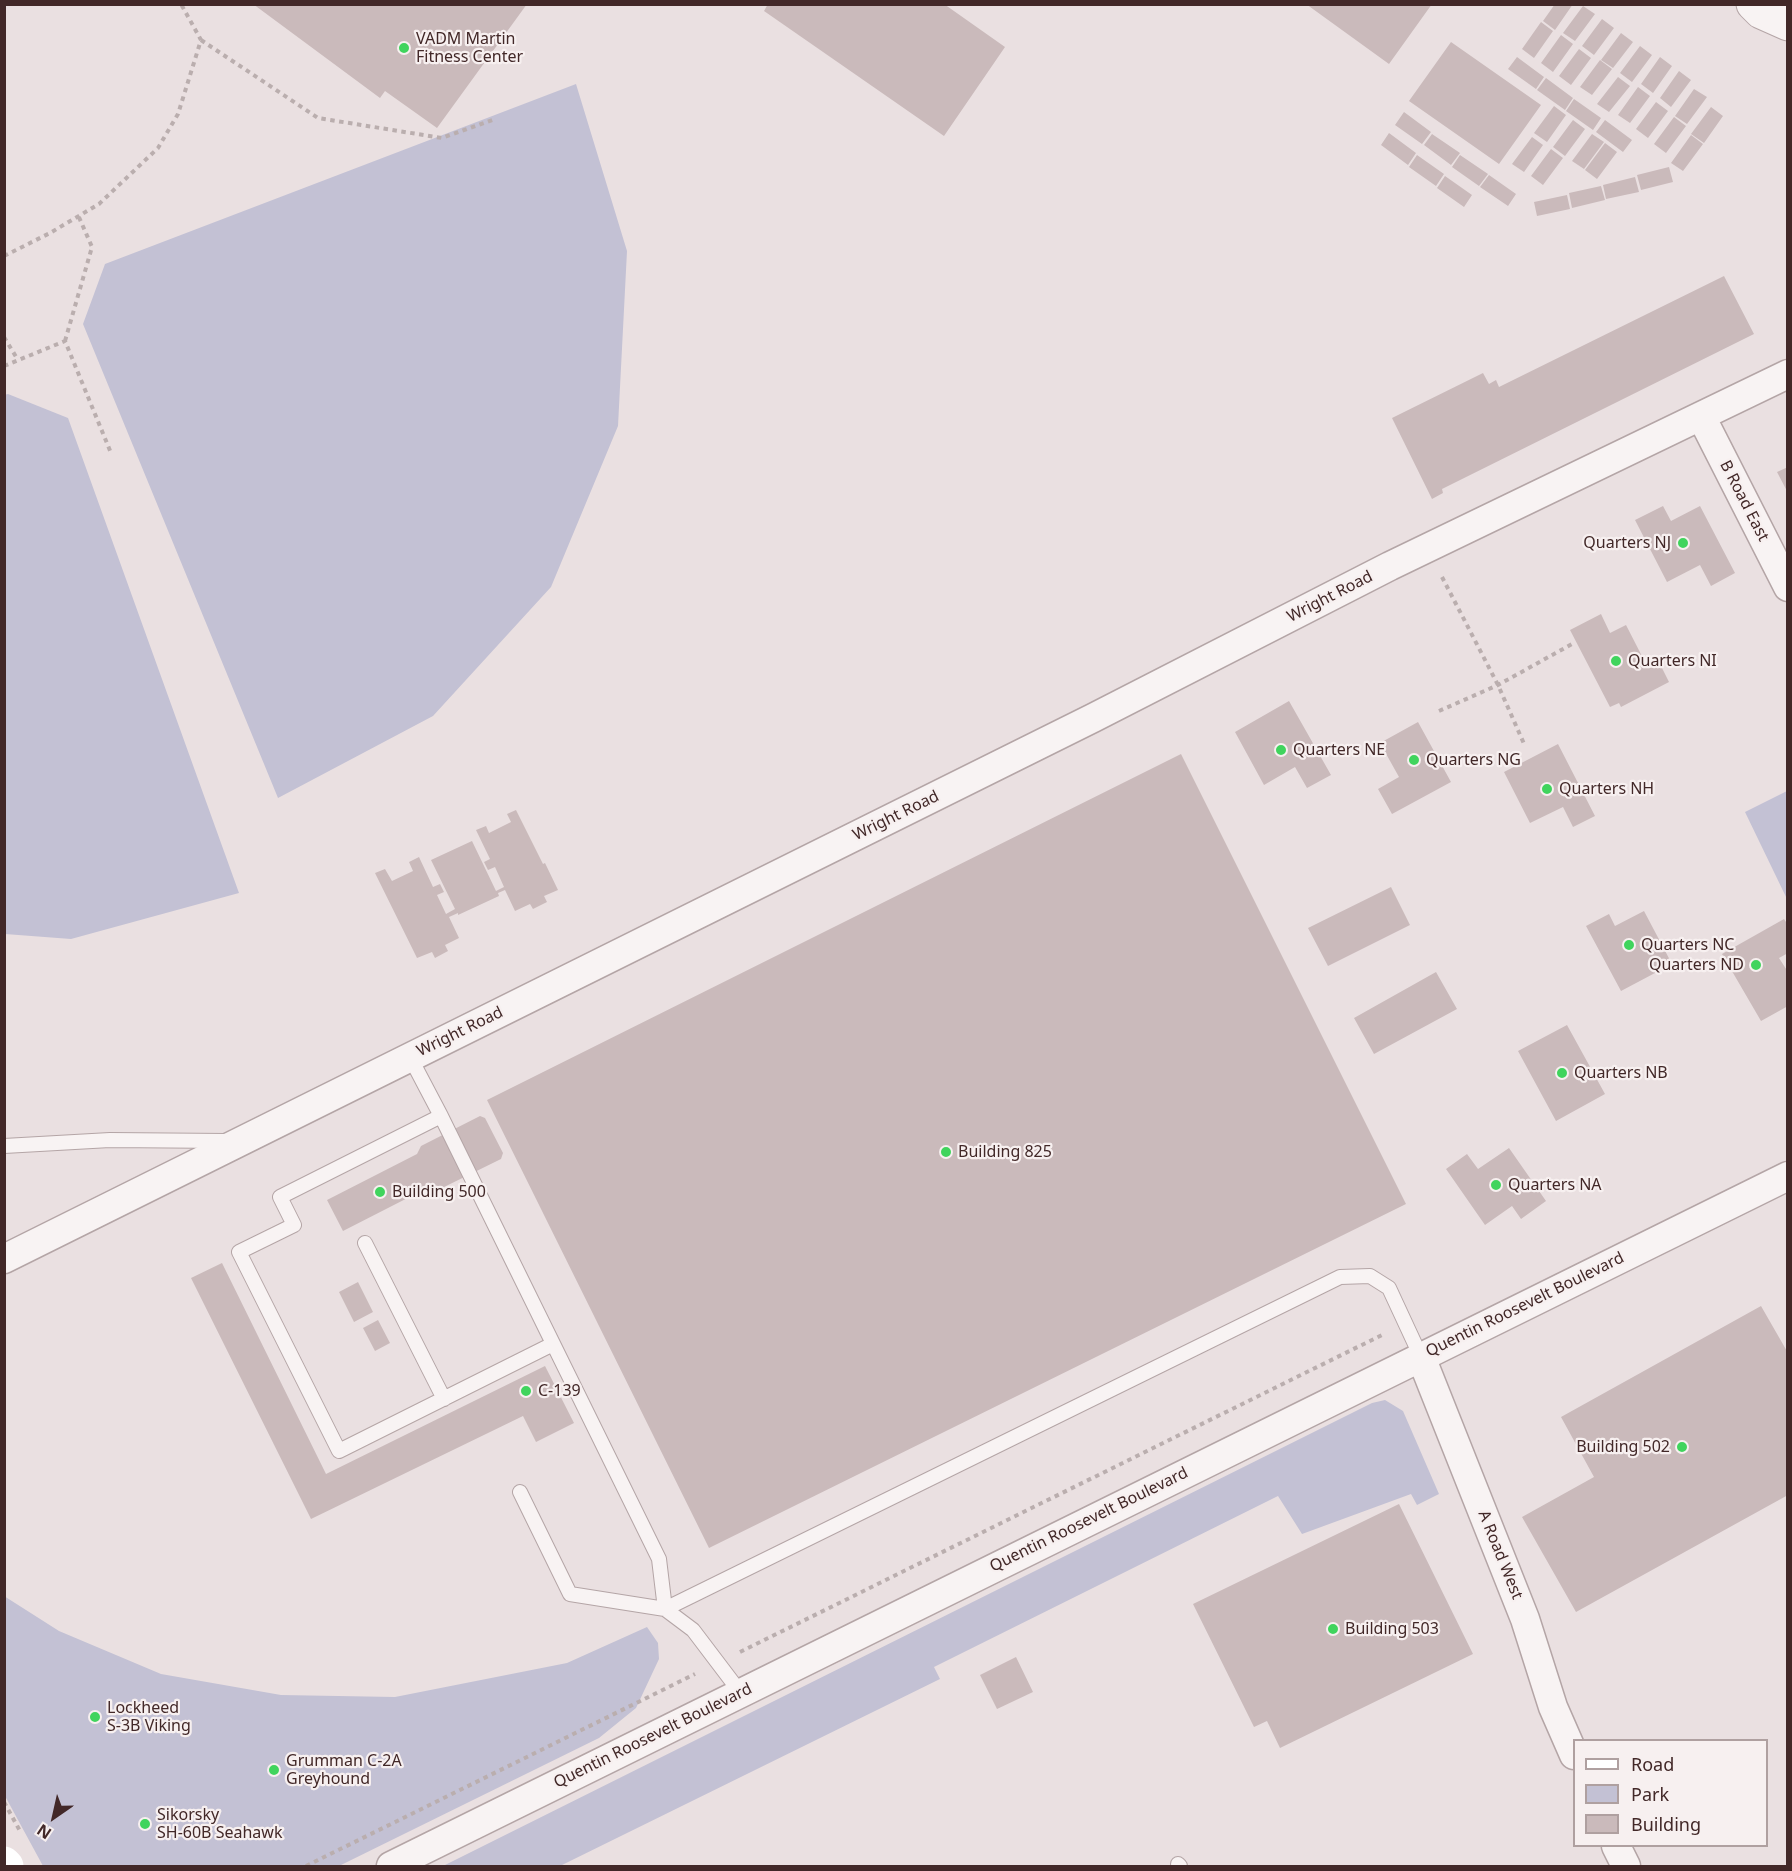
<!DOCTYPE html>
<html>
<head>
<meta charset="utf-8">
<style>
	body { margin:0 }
	#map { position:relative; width:1792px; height:1871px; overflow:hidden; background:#eae0e1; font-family:"Noto Sans",sans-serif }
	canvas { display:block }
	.frame { position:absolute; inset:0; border:6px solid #422828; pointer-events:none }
	.legend { position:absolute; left:1573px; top:1739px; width:195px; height:108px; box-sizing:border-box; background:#f7f0f0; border:2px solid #afa0a0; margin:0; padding:8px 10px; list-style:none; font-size:18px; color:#422828 }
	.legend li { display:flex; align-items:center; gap:12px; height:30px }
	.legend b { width:30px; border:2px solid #afa0a0 }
	.north { position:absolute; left:24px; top:1787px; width:60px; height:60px; -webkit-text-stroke:4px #f7f0f0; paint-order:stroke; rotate:214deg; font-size:16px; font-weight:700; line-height:24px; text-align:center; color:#422828 }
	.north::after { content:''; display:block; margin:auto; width:21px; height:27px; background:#422828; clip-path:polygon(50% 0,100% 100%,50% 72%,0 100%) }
</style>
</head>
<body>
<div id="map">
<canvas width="1792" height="1871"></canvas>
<div class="frame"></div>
<ul class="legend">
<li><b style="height:8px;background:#fff"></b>Road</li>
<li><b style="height:16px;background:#c3c1d4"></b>Park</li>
<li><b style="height:16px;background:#cababb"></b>Building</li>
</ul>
<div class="north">N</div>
</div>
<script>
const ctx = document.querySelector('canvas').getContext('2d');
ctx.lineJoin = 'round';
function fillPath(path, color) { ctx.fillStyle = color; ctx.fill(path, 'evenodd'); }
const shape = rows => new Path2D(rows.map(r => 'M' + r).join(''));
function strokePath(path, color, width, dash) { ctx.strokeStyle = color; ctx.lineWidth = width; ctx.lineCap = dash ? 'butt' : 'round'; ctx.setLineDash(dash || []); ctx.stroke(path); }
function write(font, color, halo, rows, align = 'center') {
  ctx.font = font + ' "Noto Sans",sans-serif'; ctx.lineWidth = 4.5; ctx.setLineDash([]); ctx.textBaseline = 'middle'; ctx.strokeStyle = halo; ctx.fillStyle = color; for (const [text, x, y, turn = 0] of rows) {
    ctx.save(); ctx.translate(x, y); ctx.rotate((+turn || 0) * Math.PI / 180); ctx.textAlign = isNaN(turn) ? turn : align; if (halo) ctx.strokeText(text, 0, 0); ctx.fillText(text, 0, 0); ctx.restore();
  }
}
fillPath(shape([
	[576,84,627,251,618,426,551,587,433,716,278,798,83,324,105,264],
	[8,394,68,418,239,893,71,939,5,934,4,395],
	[1787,791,1787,899,1745,812],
	[1385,1400,1403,1411,1439,1494,1417,1505,1411,1494,1302,1534,1278,1496,934,1667,940,1679,560,1866,443,1866,1372,1403],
	[4,1596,59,1631,161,1674,281,1695,395,1697,567,1663,647,1627,658,1643,659,1659,636,1708,599,1738,339,1866,43,1866,5,1796]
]), '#c3c1d4');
fillPath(shape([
	[253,4,527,4,437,128,385,91,380,98],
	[768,4,944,4,1005,47,944,136,764,11],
	[1306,4,1432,4,1389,64],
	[1555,4,1573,4,1555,30,1543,21],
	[1583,6,1595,14,1575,41,1563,33],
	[1602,19,1614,28,1594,55,1582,46],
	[1541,22,1553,31,1534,58,1522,49],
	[1621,33,1633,42,1613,68,1601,60],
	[1561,35,1573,44,1553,72,1541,63],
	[1451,42,1541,105,1499,164,1409,101],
	[1640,46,1652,55,1632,82,1620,73],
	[1579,49,1591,58,1571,85,1559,76],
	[1517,57,1544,77,1536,89,1508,69],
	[1660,57,1672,66,1653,93,1641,84],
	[1600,60,1612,69,1592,95,1580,87],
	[1679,71,1691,80,1671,107,1660,98],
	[1618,77,1630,86,1609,112,1597,104],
	[1546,78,1573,98,1565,110,1537,90],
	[1638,87,1650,96,1630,123,1618,115],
	[1694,89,1707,97,1687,124,1675,116],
	[1574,99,1601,118,1593,130,1566,111],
	[1656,102,1668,111,1648,138,1636,129],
	[1554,106,1566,115,1547,142,1534,133],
	[1711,107,1723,116,1704,143,1691,134],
	[1404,112,1431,132,1422,144,1395,125],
	[1674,117,1686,126,1666,153,1654,144],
	[1573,120,1585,129,1565,156,1553,147],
	[1605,120,1632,140,1623,152,1596,132],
	[1389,133,1416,153,1408,165,1381,145],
	[1432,134,1460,153,1451,165,1424,145],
	[1592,134,1604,142,1584,169,1572,161],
	[1691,135,1703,144,1683,171,1671,163],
	[1532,137,1543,145,1524,172,1512,164],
	[1605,143,1617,152,1597,179,1585,170],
	[1551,149,1563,158,1543,185,1531,176],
	[1417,155,1444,174,1436,186,1409,167],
	[1460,155,1488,174,1479,186,1452,167],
	[1669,167,1673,182,1641,190,1637,175],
	[1489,175,1516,194,1508,206,1480,187],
	[1445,176,1472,195,1464,207,1437,188],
	[1635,177,1639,192,1606,199,1603,185],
	[1601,186,1605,200,1572,208,1569,193],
	[1567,195,1570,209,1537,216,1534,202],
	[1724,276,1754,334,1442,489,1443,493,1432,499,1392,418,1483,373,1489,384,1496,380,1499,387],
	[1788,467,1788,493,1777,472],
	[1663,506,1671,521,1700,506,1735,573,1711,586,1700,565,1667,582,1635,520],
	[1601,614,1610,633,1626,625,1646,664,1657,658,1669,682,1621,707,1619,703,1610,707,1570,630],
	[1289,701,1331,775,1307,788,1295,767,1264,785,1235,732],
	[1418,722,1451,782,1392,814,1378,789,1399,777,1380,743],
	[1558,744,1595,816,1573,827,1563,807,1530,823,1504,772],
	[1181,754,1406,1204,709,1548,487,1100],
	[516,810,543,864,545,863,558,890,544,896,547,902,533,909,530,904,515,911,505,890,498,893,499,896,458,915,458,913,449,917,459,938,445,945,448,951,435,958,432,952,417,958,375,873,385,869,392,881,413,871,409,862,419,857,433,887,440,884,444,892,437,895,446,914,455,909,431,860,472,841,496,891,504,887,495,867,488,870,484,862,490,859,476,830,486,826,489,833,511,822,507,814],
	[1391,887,1410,925,1328,966,1308,928],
	[1644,911,1672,964,1621,991,1586,926,1609,914,1615,926],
	[1784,919,1788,925,1788,953,1779,958,1788,972,1788,1006,1761,1021,1722,954],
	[1436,972,1457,1009,1374,1054,1354,1018],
	[1567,1025,1605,1094,1556,1121,1518,1051],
	[480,1116,485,1118,503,1153,501,1159,440,1189,436,1188,433,1185,343,1231,327,1200,417,1154,421,1146],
	[1509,1148,1546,1201,1521,1219,1512,1206,1485,1225,1446,1169,1467,1154,1478,1169],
	[222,1263,326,1474,545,1366,574,1423,536,1442,523,1416,311,1519,191,1278],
	[358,1282,373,1312,354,1322,339,1292],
	[1761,1306,1788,1353,1788,1495,1576,1612,1522,1517,1594,1477,1561,1417],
	[378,1320,390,1343,375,1351,363,1328],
	[1399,1504,1473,1654,1280,1748,1267,1721,1254,1727,1193,1604],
	[1016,1657,1033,1692,997,1709,980,1675]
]), '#cababb');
const service = shape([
	[410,1057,441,1116,659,1559,665,1609,1340,1277,1370,1276,1389,1288,1421,1357],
	[441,1116,280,1197,294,1225,239,1252,339,1451,553,1344],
	[4,1146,110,1140,227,1141],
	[365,1243,444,1399],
	[520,1492,570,1594,665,1609,693,1630,740,1692],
	[1178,1864,1180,1866]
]);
const minor = shape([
	[1701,416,1788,587],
	[4,1259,1093,718,1390,566,1788,374],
	[1421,1357,1525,1619,1553,1707,1574,1755],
	[1616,1846,1626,1866],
	[391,1866,1788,1176]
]);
const tertiary = shape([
	[1753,4,1761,12,1788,24]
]);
strokePath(service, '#b4a5a6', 16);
strokePath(minor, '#b4a5a6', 31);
strokePath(tertiary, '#b4a5a6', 35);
strokePath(shape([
	[201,40,318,118,442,138,495,119],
	[4,256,50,233,99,204,158,148,178,114,201,40,181,4],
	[4,337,18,360],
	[65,341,92,247,78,215],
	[4,366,65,341,111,453],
	[1442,577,1498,685,1525,746],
	[1439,711,1498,685,1572,644],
	[740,1652,1384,1334],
	[4,1802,20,1831],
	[306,1866,695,1674]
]), '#baaeae', 4, [4.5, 4.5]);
strokePath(service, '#f8f3f3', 14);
strokePath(minor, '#f8f3f3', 28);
strokePath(tertiary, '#f8f3f3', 33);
strokePath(shape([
	[4,1863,7,1866]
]), '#fff', 33);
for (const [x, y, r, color] of [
	[404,48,6,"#40d45d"],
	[1683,543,6,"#40d45d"],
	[1616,661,6,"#40d45d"],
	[1281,750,6,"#40d45d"],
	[1414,760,6,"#40d45d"],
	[1547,789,6,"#40d45d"],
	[1629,945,6,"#40d45d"],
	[1756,965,6,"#40d45d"],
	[1562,1073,6,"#40d45d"],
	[946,1152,6,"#40d45d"],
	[1496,1185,6,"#40d45d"],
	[380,1192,6,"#40d45d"],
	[526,1391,6,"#40d45d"],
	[1682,1447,6,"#40d45d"],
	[1333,1629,6,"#40d45d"],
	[95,1717,6,"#40d45d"],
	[274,1770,6,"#40d45d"],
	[145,1824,6,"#40d45d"]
]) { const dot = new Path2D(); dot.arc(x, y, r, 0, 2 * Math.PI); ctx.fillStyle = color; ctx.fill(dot); strokePath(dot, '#f7f0f0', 2); }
write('16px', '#422828', '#f7f0f0', [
	["VADM Martin",416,39],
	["Fitness Center",416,57],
	["Quarters NJ",1671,543,"right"],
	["Quarters NI",1628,661],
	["Quarters NE",1293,750],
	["Quarters NG",1426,760],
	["Quarters NH",1559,789],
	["Quarters NC",1641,945],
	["Quarters ND",1744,965,"right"],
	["Quarters NB",1574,1073],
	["Building 825",958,1152],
	["Quarters NA",1508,1185],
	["Building 500",392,1192],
	["C-139",538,1391],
	["Building 502",1670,1447,"right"],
	["Building 503",1345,1629],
	["Lockheed",107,1708],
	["S-3B Viking",107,1726],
	["Grumman C-2A",286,1761],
	["Greyhound",286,1779],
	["Sikorsky",157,1815],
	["SH-60B Seahawk",157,1833]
], 'left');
write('16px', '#422828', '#f7f0f0', [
	["B Road East",1744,501,63],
	["Wright Road",1330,597,-27],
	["Wright Road",896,816,-26],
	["Wright Road",460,1032,-26],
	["Quentin Roosevelt Boulevard",1525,1305,-26],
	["Quentin Roosevelt Boulevard",1089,1520,-26],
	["A Road West",1500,1555,68],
	["Quentin Roosevelt Boulevard",653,1736,-26]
]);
</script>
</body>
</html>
